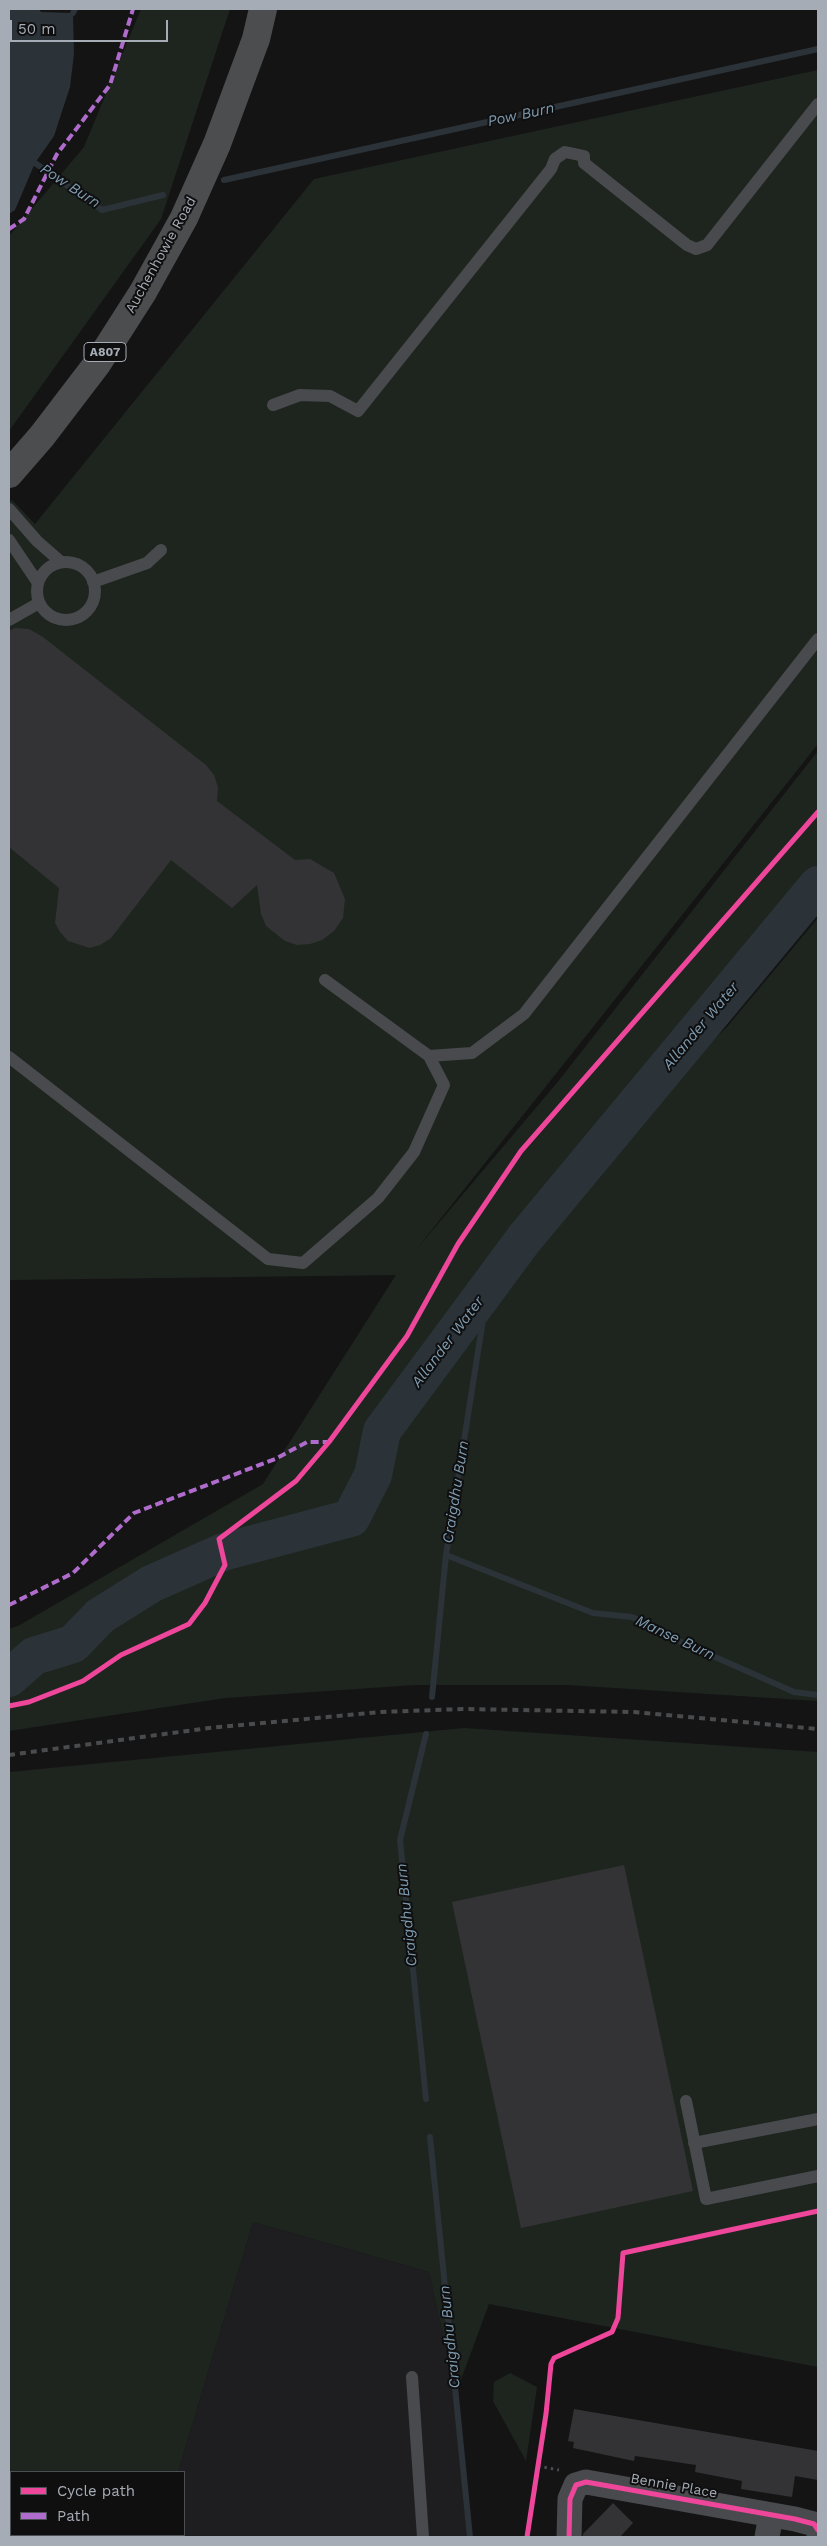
<!DOCTYPE html>
<html>
<head>
<meta charset="utf-8">
<style>
	body { margin:0 }
	#map { position:relative; width:827px; height:2546px; overflow:hidden; background:#141415; font-family:"Work Sans",sans-serif }
	canvas { display:block }
	.frame { position:absolute; inset:0; border:10px solid #a6acb5; pointer-events:none }
	.legend { position:absolute; left:10px; top:2471px; width:175px; height:65px; box-sizing:border-box; background:#0f0f10; border:1px solid #4b4e52; margin:0; padding:6px 9px; list-style:none; font-size:15px; color:#a6acb5 }
	.legend li { display:flex; align-items:center; gap:10px; height:25px }
	.legend b { width:25px; border:1px solid #4b4e52 }
	.scale { position:absolute; left:10px; top:20px; width:158px; height:22px; box-sizing:border-box; border:2px solid #a6acb5; border-top:0; padding-left:6px; font-size:15px; line-height:18px; white-space:nowrap; color:#a6acb5; -webkit-text-stroke:4px #0f0f10; paint-order:stroke }
</style>
</head>
<body>
<div id="map">
<canvas width="827" height="2546"></canvas>
<div class="frame"></div>
<ul class="legend">
<li><b style="height:6px;background:#ed469a"></b>Cycle path</li>
<li><b style="height:6px;background:#b06ccc"></b>Path</li>
</ul>
<div class="scale">50 m</div>
</div>
<script>
const ctx = document.querySelector('canvas').getContext('2d');
ctx.lineJoin = 'round';
function fillPath(path, color) { ctx.fillStyle = color; ctx.fill(path, 'evenodd'); }
const shape = rows => new Path2D(rows.map(r => 'M' + r).join(''));
function strokePath(path, color, width, dash) { ctx.strokeStyle = color; ctx.lineWidth = width; ctx.lineCap = dash ? 'butt' : 'round'; ctx.setLineDash(dash || []); ctx.stroke(path); }
function write(font, color, halo, rows, align = 'center') {
  ctx.font = font + ' "Work Sans",sans-serif'; ctx.lineWidth = 4; ctx.setLineDash([]); ctx.textBaseline = 'middle'; ctx.strokeStyle = halo; ctx.fillStyle = color; for (const [text, x, y, turn = 0] of rows) {
    ctx.save(); ctx.translate(x, y); ctx.rotate((+turn || 0) * Math.PI / 180); ctx.textAlign = isNaN(turn) ? turn : align; if (halo) ctx.strokeText(text, 0, 0); ctx.fillText(text, 0, 0); ctx.restore();
  }
}
fillPath(shape([
	[253,2222,429,2272,456,2393,468,2537,9,2537,9,2489,11,2490,11,2535,184,2535,184,2472,178,2472]
]), '#1e1e20');
fillPath(shape([
	[141,9,230,9,161,219,9,431,9,236,84,147],
	[818,70,818,744,415,1251,556,1084,818,751,818,899,619,1131,727,1027,818,918,818,1701,568,1685,414,1685,225,1698,9,1731,9,1629,18,1626,263,1484,396,1275,9,1280,9,503,12,500,35,524,314,179],
	[464,1728,818,1752,818,2367,489,2304,456,2393,429,2272,253,2222,178,2472,11,2472,11,2490,9,2489,9,1772],
	[510,2373,537,2387,526,2461,493,2401,494,2382]
]), '#1e251f');
fillPath(shape([
	[9,9,39,9,41,12,73,13,74,54,70,87,54,136,35,163,15,210,9,214]
]), '#2b3238');
strokePath(shape([
	[73,13,75,9],
	[35,163,102,210,163,195],
	[224,180,818,49],
	[446,1555,593,1613,632,1617,654,1626,670,1637,794,1692,818,1695],
	[432,1697,446,1555,488,1288],
	[426,2099,400,1840,426,1734],
	[430,2137,470,2537]
]), '#2b3238', 6);
strokePath(shape([
	[9,1678,34,1656,73,1644,100,1616,151,1584,223,1552,351,1518,373,1475,382,1431,524,1239,818,885]
]), '#2b3238', 38);
fillPath(shape([
	[15,628,29,629,43,637,206,765,214,775,218,787,217,801,295,860,310,859,334,873,345,899,343,918,334,931,322,940,310,944,297,945,285,941,266,926,261,914,257,885,232,908,171,860,111,938,100,945,90,948,68,941,60,932,55,923,59,888,9,847,9,631],
	[624,1865,693,2191,521,2228,452,1902],
	[574,2409,818,2451,818,2480,795,2476,792,2497,741,2489,742,2481,695,2472,696,2465,635,2456,634,2461,573,2448,574,2442,568,2441],
	[613,2503,633,2523,620,2537,583,2537,583,2534]
]), '#333335');
strokePath(shape([
	[538,2466,559,2470]
]), '#4a4c4f', 3, [2.5, 4]);
strokePath(shape([
	[273,405,300,395,330,396,358,411,551,169,555,159,565,152,584,156,584,163,687,245,696,249,707,245,818,104],
	[9,509,37,541,61,562],
	[9,540,38,583],
	'37 591a29 29 0 1 1 58 0a29 29 0 1 1-58 0Z',
	[93,582,147,563,161,550],
	[9,620,39,603],
	[325,980,429,1056],
	[9,1057,268,1259,303,1263,378,1198,414,1152,444,1085,429,1056,472,1053,524,1014,818,639],
	[686,2101,706,2199,818,2176],
	[694,2143,818,2119],
	[412,2377,423,2537]
]), '#494a4d', 12);
strokePath(shape([
	[569,2537,570,2499,576,2485,586,2482,795,2519,814,2524,818,2530],
	[767,2537,771,2515]
]), '#494a4d', 25);
strokePath(shape([
	[9,474,42,436,97,364,143,292,184,218,217,144,256,39,263,9]
]), '#4b4d4f', 28);
strokePath(shape([
	[9,1755,209,1728,381,1712,463,1709,634,1712,818,1729]
]), '#494b4d', 4, [6, 5]);
strokePath(shape([
	[9,229,24,219,57,154,110,85,133,9],
	[9,1605,73,1573,134,1513,275,1459,307,1442,329,1442]
]), '#b06ccc', 4, [8, 4]);
strokePath(shape([
	[9,1706,29,1702,83,1681,121,1655,189,1624,205,1603,225,1565,219,1539,296,1481,329,1442,407,1336,458,1244,521,1151,818,812],
	[527,2537,546,2414,551,2364,554,2358,612,2332,618,2318,623,2253,818,2211],
	[569,2537,570,2499,576,2485,586,2482,795,2519,814,2524,818,2530]
]), '#ed469a', 5);
for (const [x, y, w] of [
	[105,352,42]
]) { const box = new Path2D(); box.roundRect(x - w / 2, y - 9.5, w, 19, 4); ctx.fillStyle = '#0f0f10'; ctx.fill(box); strokePath(box, '#a6acb5', 1); }
write('bold 12px', '#a6acb5', null, [
	["A807",105,352]
]);
write('14px', '#a6acb5', '#0f0f10', [
	["Auchenhowie Road",161,255,-61],
	["Bennie Place",674,2486,10]
]);
write('italic 15px', '#7e9baf', '#0f0f10', [
	["Pow Burn",521,115,-12],
	["Pow Burn",70,186,33],
	["Allander Water",701,1026,-50],
	["Allander Water",448,1342,-53],
	["Craigdhu Burn",456,1492,-81],
	["Manse Burn",675,1638,25],
	["Craigdhu Burn",407,1915,-96],
	["Craigdhu Burn",450,2337,-96]
]);
</script>
</body>
</html>
